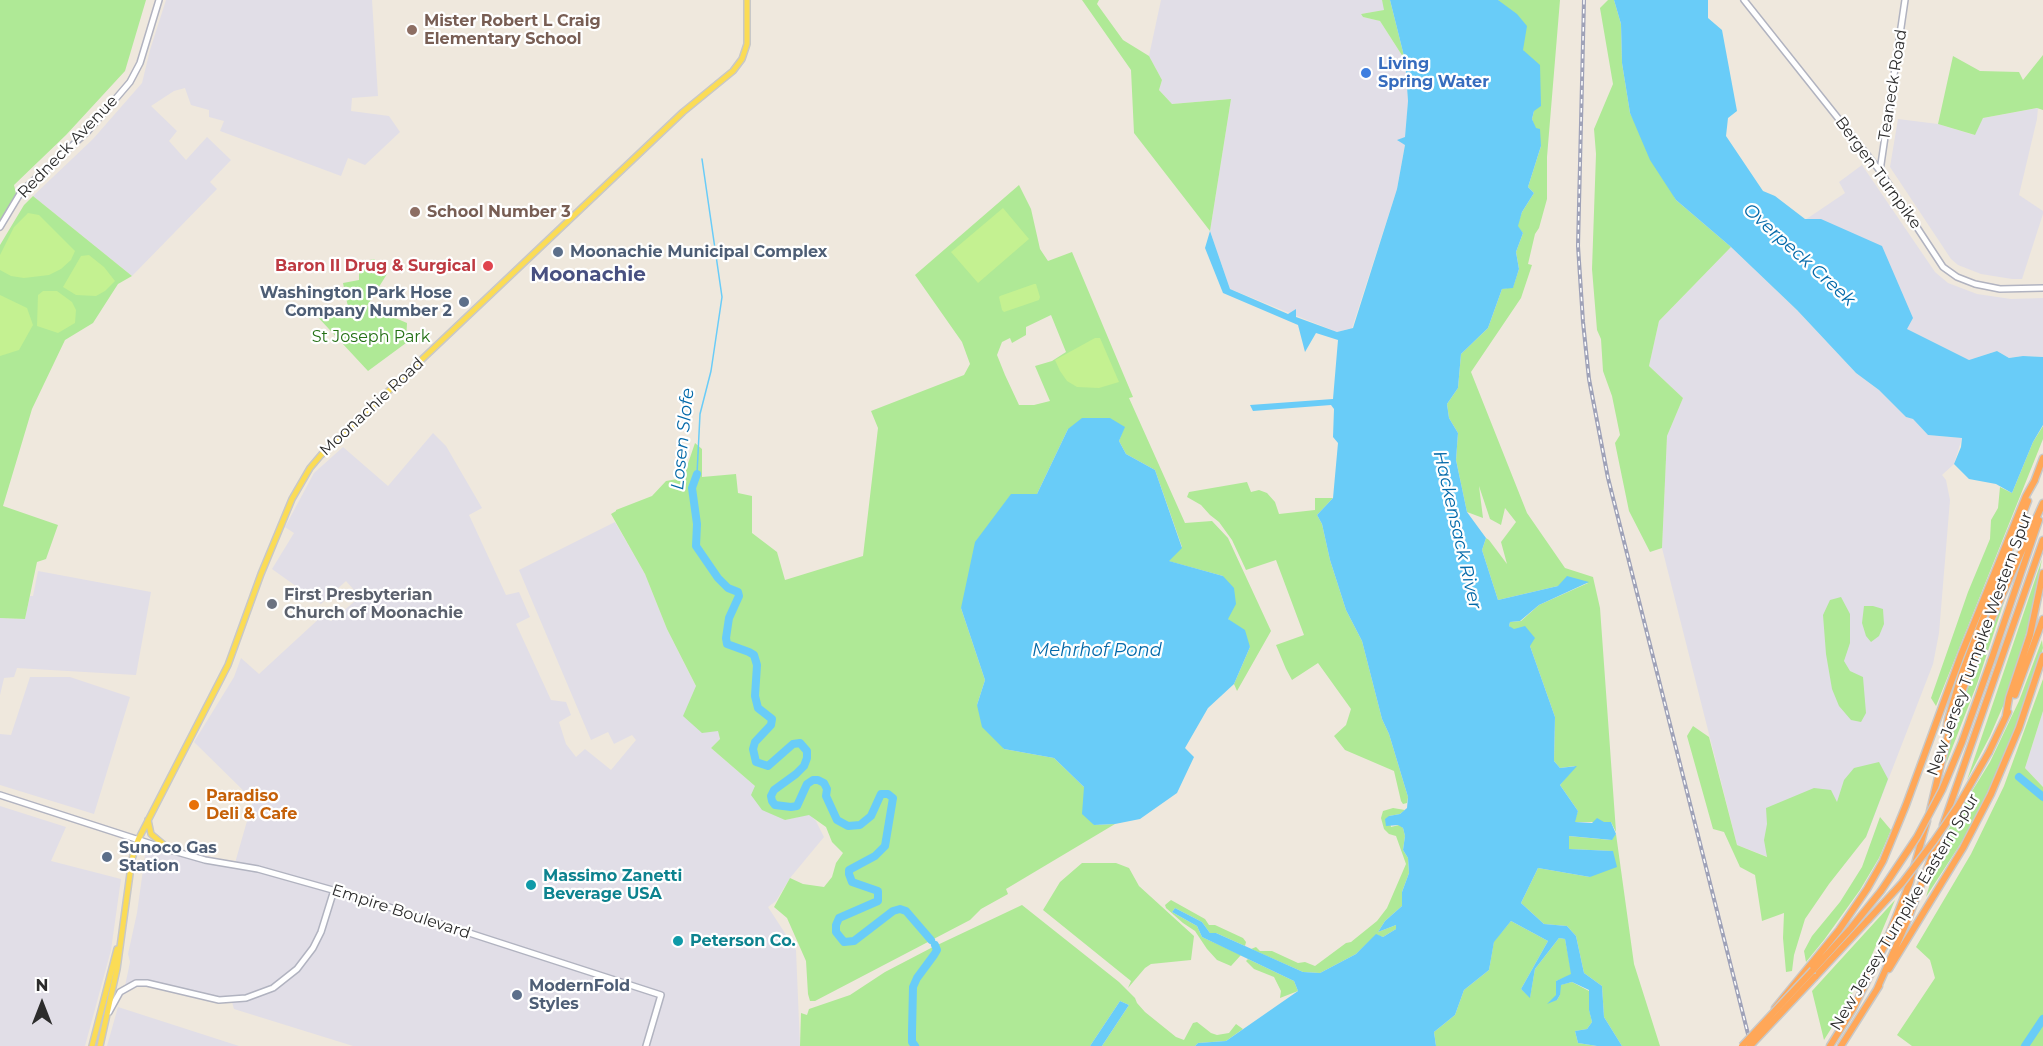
<!DOCTYPE html>
<html>
<head>
<meta charset="utf-8">
<style>
	body { margin:0 }
	#map { position:relative; width:2043px; height:1046px; overflow:hidden; background:#efe8dd; font-family:Montserrat,sans-serif }
	canvas { display:block }
	.north { position:absolute; left:12px; top:974px; width:60px; height:60px; -webkit-text-stroke:4px #fff; paint-order:stroke; rotate:0deg; font-size:16px; font-weight:700; line-height:24px; text-align:center; color:#2c2c2c }
	.north::after { content:''; display:block; margin:auto; width:21px; height:27px; background:#2c2c2c; clip-path:polygon(50% 0,100% 100%,50% 72%,0 100%) }
</style>
</head>
<body>
<div id="map">
<canvas width="2043" height="1046"></canvas>
<div class="north">N</div>
</div>
<script>
const ctx = document.querySelector('canvas').getContext('2d');
ctx.lineJoin = 'round';
function fillPath(path, color) { ctx.fillStyle = color; ctx.fill(path, 'evenodd'); }
const shape = rows => new Path2D(rows.map(r => 'M' + r).join(''));
function strokePath(path, color, width, dash) { ctx.strokeStyle = color; ctx.lineWidth = width; ctx.lineCap = dash ? 'butt' : 'round'; ctx.setLineDash(dash || []); ctx.stroke(path); }
function write(font, color, halo, rows, align = 'center') {
  ctx.font = font + ' Montserrat,sans-serif'; ctx.lineWidth = 4.5; ctx.setLineDash([]); ctx.textBaseline = 'middle'; ctx.strokeStyle = halo; ctx.fillStyle = color; for (const [text, x, y, turn = 0] of rows) {
    ctx.save(); ctx.translate(x, y); ctx.rotate((+turn || 0) * Math.PI / 180); ctx.textAlign = isNaN(turn) ? turn : align; if (halo) ctx.strokeText(text, 0, 0); ctx.fillText(text, 0, 0); ctx.restore();
  }
}
fillPath(shape([
	[166,0,372,0,378,96,352,98,351,111,389,116,400,132,365,165,348,158,341,176,220,131,224,121,209,117,209,110,191,105,185,88,174,91,151,106,177,131,169,141,186,160,207,137,231,160,210,182,217,189,132,276,33,196,93,139,142,83,150,50],
	[1161,0,1382,0,1385,10,1361,14,1363,17,1380,21,1405,60,1408,101,1405,145,1397,189,1352,328,1337,332,1230,289,1210,231,1231,99,1172,104,1159,90,1162,80,1149,56],
	[2038,108,2037,119,2019,195,2043,211,2043,214,2022,279,2012,279,1981,274,1958,265,1951,259,1890,167,1898,119,1938,124,1974,135,1983,118],
	[1862,165,1935,272,1948,283,1977,294,2011,299,2043,298,2043,357,2023,356,2009,358,1997,351,1969,360,1907,329,1805,220,1845,193,1839,182],
	[1731,247,1797,310,1856,373,1879,390,1906,417,1913,419,1928,435,1962,438,1954,464,1942,475,1946,480,1950,500,1939,633,1933,664,1866,837,1768,857,1737,845,1662,548,1667,436,1683,398,1649,366,1659,321],
	[433,433,446,446,482,508,469,515,506,595,519,592,530,617,516,624,551,700,566,702,571,715,559,722,566,744,576,757,585,749,611,770,636,740,632,735,614,744,608,732,591,740,519,570,615,522,645,574,667,629,718,730,720,739,711,748,755,786,785,820,809,814,816,821,824,837,790,878,776,901,768,907,796,950,800,1046,353,1046,234,1009,231,999,144,980,124,991,130,962,128,954,137,913,147,841,235,863,253,800,194,742,234,677,241,658,259,674,323,615,331,621,360,597,346,581,321,604,272,569,294,533,285,527,314,473,343,447,388,486],
	[38,571,151,592,136,675,17,668,14,677,4,678,0,695,0,618,25,619,30,596,33,596],
	[30,677,70,677,130,697,94,814,0,785,0,734,11,735],
	[2043,711,2043,787,2025,768],
	[0,806,66,827,51,861,121,879,111,950,85,1046,0,1046],
	[118,1007,239,1046,107,1046]
]), '#e1dee7');
fillPath(shape([
	[0,0,146,0,125,71,66,135,14,185,17,198,0,227],
	[1082,0,1099,0,1097,4,1123,40,1149,56,1162,80,1159,90,1172,104,1231,99,1210,231,1134,133,1131,70],
	[1382,0,1390,0,1405,60,1380,21,1363,17,1361,14,1384,10],
	[1498,0,1560,0,1547,157,1547,199,1539,228,1535,234,1528,264,1532,265,1521,298,1471,372,1527,513,1565,568,1593,577,1600,608,1616,832,1611,822,1574,822,1578,811,1560,785,1575,766,1560,768,1554,761,1555,717,1530,646,1509,626,1510,622,1521,621,1539,605,1588,583,1558,586,1498,600,1482,550,1486,538,1489,540,1507,564,1501,542,1516,522,1505,508,1501,525,1490,519,1479,486,1483,518,1467,512,1456,460,1458,433,1449,418,1447,404,1458,388,1461,354,1488,328,1502,289,1513,287,1519,269,1516,252,1523,233,1517,226,1522,212,1534,193,1528,187,1541,146,1532,119,1534,111,1523,50],
	[1608,0,1614,0,1621,24,1622,63,1630,113,1676,200,1731,247,1659,321,1649,366,1683,398,1667,436,1662,548,1650,552,1629,511,1615,443,1620,435,1612,396,1603,371,1601,339,1597,330,1592,269,1596,154,1594,129,1613,84,1600,8],
	[2043,55,2043,110,2037,108,1983,118,1975,135,1938,124,1953,56,1980,71,2019,72,2023,80],
	[1019,185,1031,209,1040,249,1048,261,1072,252,1133,397,1129,398,1185,523,1212,521,1228,538,1271,631,1237,691,1234,684,1250,647,1228,619,1223,576,1168,561,1182,547,1155,470,1126,454,1119,441,1124,427,1068,429,1037,494,961,608,985,680,977,705,1004,749,1054,758,1084,787,1094,825,1115,824,1006,889,1008,894,981,909,970,920,815,1001,810,1001,808,994,806,961,787,918,774,907,790,878,803,884,824,887,832,877,836,863,843,853,832,842,826,827,809,815,785,820,762,810,751,795,755,786,711,748,720,739,718,731,702,733,683,716,696,686,667,629,645,574,611,514,616,511,616,510,652,496,666,481,683,478,695,443,702,449,702,477,736,474,738,493,752,496,752,533,777,552,785,580,863,556,878,428,871,411,964,375,970,364,962,342,915,275],
	[1051,315,1066,352,1052,361,1035,366,1050,401,1034,405,1019,405,1005,375,997,355,1002,342,1010,338,1012,343,1026,335,1026,327],
	[33,196,132,276,118,284,93,323,65,340,32,409,3,506,58,525,46,559,37,562,25,619,0,618,0,245,24,205],
	[375,259,373,263,387,274,367,306,407,323,406,343,368,371,315,314,315,308,348,307,343,283,359,280,359,262],
	[2043,426,2043,439,1936,706,1931,698,1968,592,1990,539,1991,520,1998,508,2000,487,2012,493,2033,442],
	[1247,482,1251,492,1259,490,1267,493,1275,502,1279,514,1315,510,1315,498,1333,498,1317,515,1322,524,1330,560,1346,610,1362,641,1382,719,1389,734,1408,797,1407,803,1403,804,1401,801,1394,771,1345,750,1334,736,1346,725,1351,709,1318,663,1292,680,1286,669,1276,645,1304,635,1276,560,1246,570,1232,540,1219,522,1210,515,1201,505,1187,497,1189,492],
	[2042,559,2031,617,2007,697,1990,736,1967,780],
	[1841,597,1850,614,1850,643,1844,661,1850,671,1863,677,1866,713,1861,722,1851,720,1839,706,1832,689,1826,654,1823,615,1830,600],
	[2005,599,1977,684,1946,764,1949,745,1959,712,1978,662,1978,657],
	[1864,606,1873,606,1883,609,1884,624,1879,636,1871,642,1866,636,1862,623],
	[2042,640,2043,648,2028,703,1997,776,1963,840,1926,897,1945,835,1990,762,2019,701],
	[2043,679,2043,711,2025,768,2043,787,2043,1046,1912,1046,1897,1035,1935,978,1930,960,1916,947,1971,854,2004,786],
	[1693,726,1709,737,1737,845,1767,857,1764,840,1767,824,1766,808,1814,788,1831,790,1837,802,1844,780,1854,768,1879,762,1888,779,1866,837,1829,884,1805,919,1794,955,1792,971,1786,972,1783,938,1784,913,1762,921,1755,875,1740,867,1724,832,1713,829,1687,736],
	[1393,808,1405,810,1400,814,1389,816,1391,827,1399,825,1403,828,1405,836,1403,850,1408,858,1409,873,1402,892,1402,906,1385,921,1378,932,1396,925,1396,929,1383,937,1376,935,1356,954,1320,973,1303,972,1251,949,1256,947,1260,951,1272,951,1298,963,1305,962,1315,966,1346,943,1351,942,1377,921,1387,908,1406,864,1396,836,1389,834,1384,829,1381,818,1383,811],
	[1880,817,1891,830,1879,858,1860,890,1824,940,1806,962,1804,951,1812,936,1840,902,1862,867],
	[1616,834,1634,964,1660,1046,1622,1046,1604,1017,1602,986,1584,973,1576,936,1567,926,1544,924,1521,903,1538,868,1590,877,1612,851,1569,849,1568,836,1611,840],
	[1082,863,1116,863,1129,868,1139,886,1194,936,1191,960,1151,964,1145,968,1128,988,1131,981,1043,910,1060,882],
	[1171,900,1205,919,1209,925,1215,925,1243,938,1246,942,1245,946,1216,933,1210,933,1202,922,1175,908,1172,912,1197,926,1202,937,1241,955,1231,966,1217,960,1207,949,1195,931,1183,923,1166,908,1165,905],
	[1895,900,1869,962,1847,1003,1824,1040,1812,991],
	[1022,905,1119,982,1135,998,1137,1003,1145,1012,1176,1037,1184,1040,1193,1023,1197,1022,1211,1033,1217,1035,1229,1033,1236,1024,1243,1029,1226,1041,1198,1043,1195,1046,1102,1046,1129,1005,1120,1001,1090,1046,800,1046,801,1013,807,1015,809,1009,850,995,885,972,931,948],
	[1511,921,1548,941,1521,989,1530,997,1535,969,1559,938,1565,939,1572,975,1556,981,1557,1000,1560,995,1560,985,1572,982,1589,991,1589,1009,1592,1022,1587,1029,1575,1031,1578,1043,1597,1046,1436,1046,1434,1032,1455,1015,1464,990,1489,970,1494,941],
	[1248,959,1294,981,1298,991,1280,998,1281,991,1274,977,1254,969,1246,961]
]), '#afe996');
fillPath(shape([
	[1003,208,1029,239,978,283,951,252],
	[28,213,39,215,75,251,71,260,61,269,49,275,24,278,11,276,0,270,0,255,14,227],
	[89,255,104,267,115,281,105,291,96,296,76,295,63,287,81,256],
	[1034,284,1036,284,1040,297,1039,300,1004,312,1002,310,999,297,1000,296],
	[43,291,57,291,72,302,76,310,75,323,58,333,37,326,38,295],
	[0,295,27,308,33,325,19,350,0,356],
	[1095,338,1100,338,1119,382,1099,388,1077,387,1067,381,1060,371,1055,360]
]), '#c4f191');
fillPath(shape([
	[1390,0,1498,0,1517,14,1527,26,1523,50,1540,65,1541,106,1534,111,1532,119,1536,128,1540,129,1541,146,1528,187,1534,193,1522,212,1518,226,1523,233,1516,252,1519,269,1513,288,1502,289,1488,328,1461,354,1458,388,1447,404,1449,418,1458,433,1456,460,1467,512,1486,538,1482,550,1498,600,1558,586,1567,576,1589,582,1539,605,1520,621,1510,622,1509,626,1514,629,1525,626,1535,638,1530,646,1555,717,1554,761,1560,768,1577,766,1560,785,1578,811,1575,822,1592,823,1597,818,1604,822,1611,822,1616,834,1612,840,1569,836,1569,849,1613,851,1617,867,1590,877,1538,868,1521,903,1544,924,1567,926,1576,936,1584,973,1602,986,1604,1017,1622,1046,1597,1046,1578,1043,1575,1031,1587,1029,1592,1022,1589,1010,1589,990,1572,982,1561,985,1560,995,1557,1000,1547,1004,1556,995,1556,981,1571,974,1565,939,1559,938,1535,969,1530,998,1521,989,1548,941,1511,921,1494,942,1489,970,1464,990,1455,1015,1434,1032,1436,1046,1195,1046,1198,1043,1226,1041,1298,991,1294,981,1202,937,1197,926,1172,912,1175,908,1202,922,1210,933,1216,933,1303,972,1320,973,1356,954,1376,934,1383,937,1396,929,1396,925,1378,932,1385,921,1402,906,1402,892,1409,873,1408,858,1403,850,1405,836,1403,828,1398,825,1386,826,1385,819,1389,816,1400,814,1407,808,1408,797,1389,734,1382,719,1362,641,1346,610,1330,560,1322,524,1317,515,1333,498,1338,443,1333,437,1334,409,1331,405,1253,411,1250,405,1333,399,1338,340,1316,333,1305,352,1298,325,1223,293,1205,248,1210,231,1230,289,1288,314,1296,309,1296,317,1337,332,1353,328,1397,189,1405,145,1397,140,1405,137,1408,101,1405,60],
	[1614,0,1708,0,1708,18,1722,30,1737,111,1728,118,1726,136,1763,191,1775,196,1805,219,1821,219,1882,246,1913,318,1907,329,1969,360,1997,351,2009,358,2023,356,2043,357,2043,425,2033,442,2012,493,1996,484,1969,479,1954,464,1961,447,1962,438,1928,435,1913,419,1906,417,1879,390,1856,373,1797,310,1731,247,1676,200,1650,160,1630,113,1622,63,1621,24],
	[1082,418,1110,418,1125,427,1119,441,1126,454,1155,470,1182,548,1169,561,1223,576,1234,588,1236,604,1228,619,1245,630,1250,647,1234,684,1208,708,1185,748,1194,757,1177,793,1140,819,1115,824,1094,825,1082,814,1084,787,1054,758,1004,749,982,727,977,705,985,680,961,608,975,542,1011,494,1037,494,1068,429],
	[1120,1001,1129,1005,1102,1046,1090,1046]
]), '#69ccf8');
strokePath(shape([
	[697,474,700,414,711,371,722,297,702,159]
]), '#69ccf8', 1.5);
strokePath(shape([
	[697,474,692,488,697,524,696,546,718,578,728,588,738,592,739,596,729,618,726,638,727,644,749,652,754,655,757,665,755,696,758,708,772,719,771,725,755,742,753,749,756,762,768,766,793,744,800,743,807,751,807,758,804,766,796,774,774,790,771,796,772,801,775,805,791,807,797,806,807,784,813,780,818,780,824,783,827,789,826,796,837,820,848,826,860,825,871,816,881,794,888,794,893,798,885,846,875,856,849,870,849,874,852,882,878,891,878,901,839,918,836,925,836,932,844,942,854,941,893,911,900,909,906,911,931,940],
	[2019,777,2043,797],
	[915,1046,912,1042,912,1032,913,987,917,978,934,955,937,950,935,945],
	[2025,1046,2043,1019]
]), '#69ccf8', 8);
const secondary = shape([
	[1744,0,1880,171,1943,267,1957,277,1975,284,2000,289,2043,288],
	[1880,171,1905,0],
	[0,227,21,192,88,131,130,82,140,63,159,0],
	[0,795,170,850,205,860,258,869,361,898,661,995,646,1046],
	[109,1012,120,992,136,983,147,983,219,1000,246,998,273,988,297,969,313,948,321,932,334,890]
]);
const primary = shape([
	[148,820,151,834,170,850],
	[92,1046,117,949],
	[100,1046,117,969,132,859,138,840,228,665,261,574,292,499,310,468,321,455,683,112,733,71,742,59,747,44,747,0]
]);
const highway = shape([
	[2034,482,2043,458],
	[1991,661,2039,520],
	[2015,695,2043,619],
	[2006,715,2009,698,2030,635,2043,573],
	[1946,731,1948,719,1962,673,2028,501],
	[1989,752,2008,712],
	[1930,811,1948,735,1970,668,2043,503],
	[1943,825,2043,540],
	[1889,969,1963,848,1991,794,2019,728,2043,656],
	[1813,970,1851,928,1881,891],
	[1815,977,1868,920],
	[1877,989,1909,917,1940,834],
	[1775,1008,1839,930,1867,889,1883,861,1906,805,1961,655,2026,496,2035,480],
	[1830,1046,1853,1009,1884,947,1910,882,1927,821],
	[1841,1046,1879,986]
]);
strokePath(secondary, '#b1b3c0', 8);
strokePath(primary, '#c8c8c8', 8);
strokePath(highway, '#c8c8c8', 9);
strokePath(secondary, '#fff', 5);
strokePath(primary, '#fbdc55', 5);
strokePath(highway, '#ffa758', 6);
const rail = shape([
	[1584,0,1578,246,1583,322,1589,379,1608,478,1751,1046]
]);
strokePath(rail, '#9fa2b8', 4);
strokePath(rail, '#fff', 1.5, [4.5]);
const highwayBridge = shape([
	[1881,891,1917,837,1942,790,1962,742,1991,661],
	[1868,920,1902,883,1934,841,1958,806,1989,752],
	[1742,1046,1813,970],
	[1750,1046,1815,977]
]);
strokePath(highwayBridge, '#c8c8c8', 9, []);
strokePath(highwayBridge, '#ffa758', 6);
for (const [x, y, r, color] of [
	[412,30,6,"#8d6e63"],
	[1366,73,6,"#3f7fe0"],
	[415,212,6,"#8d6e63"],
	[558,252,6,"#5c6f8a"],
	[488,266,6,"#e0444e"],
	[464,302,6,"#5c6f8a"],
	[272,604,6,"#6b7280"],
	[194,805,6,"#e8710a"],
	[107,857,6,"#5c6f8a"],
	[531,885,6,"#0f9aa8"],
	[678,941,6,"#0f9aa8"],
	[517,995,6,"#5c6f8a"]
]) { const dot = new Path2D(); dot.arc(x, y, r, 0, 2 * Math.PI); ctx.fillStyle = color; ctx.fill(dot); strokePath(dot, '#fff', 2); }
write('bold 16px', '#785e54', '#fff', [
	["Mister Robert L Craig",424,21],
	["Elementary School",424,39],
	["School Number 3",427,212]
], 'left');
write('bold 16px', '#366cbe', '#fff', [
	["Living",1378,64],
	["Spring Water",1378,82]
], 'left');
write('16px', '#2c2c2c', '#fff', [
	["Teaneck Road",1893,85,-81],
	["Redneck Avenue",68,147,-46],
	["Bergen Turnpike",1878,173,54],
	["Moonachie Road",372,407,-43],
	["New Jersey Turnpike Western Spur",1980,644,-70],
	["Empire Boulevard",401,912,18],
	["New Jersey Turnpike Eastern Spur",1905,912,-59]
]);
write('bold 16px', '#4e5e75', '#fff', [
	["Moonachie Municipal Complex",570,252],
	["Washington Park Hose",452,293,"right"],
	["Company Number 2",452,311,"right"],
	["Sunoco Gas",119,848],
	["Station",119,866],
	["ModernFold",529,986],
	["Styles",529,1004]
], 'left');
write('bold 16px', '#be3a42', '#fff', [
	["Baron II Drug & Surgical",476,266]
], 'right');
write('16px', '#247015', '#fff', [
	["St Joseph Park",371,337]
]);
write('bold 16px', '#5b616d', '#fff', [
	["First Presbyterian",284,595],
	["Church of Moonachie",284,613]
], 'left');
write('bold 16px', '#c56008', '#fff', [
	["Paradiso",206,796],
	["Deli & Cafe",206,814]
], 'left');
write('bold 16px', '#0d838f', '#fff', [
	["Massimo Zanetti",543,876],
	["Beverage USA",543,894],
	["Peterson Co.",690,941]
], 'left');
write('italic 18px', '#0369a9', '#fff', [
	["Overpeck Creek",1799,255,42],
	["Losen Slofe",683,439,-84],
	["Hackensack River",1457,530,77],
	["Mehrhof Pond",1097,651]
]);
write('bold 20px', '#485081', '#fff', [
	["Moonachie",588,275]
]);
</script>
</body>
</html>
